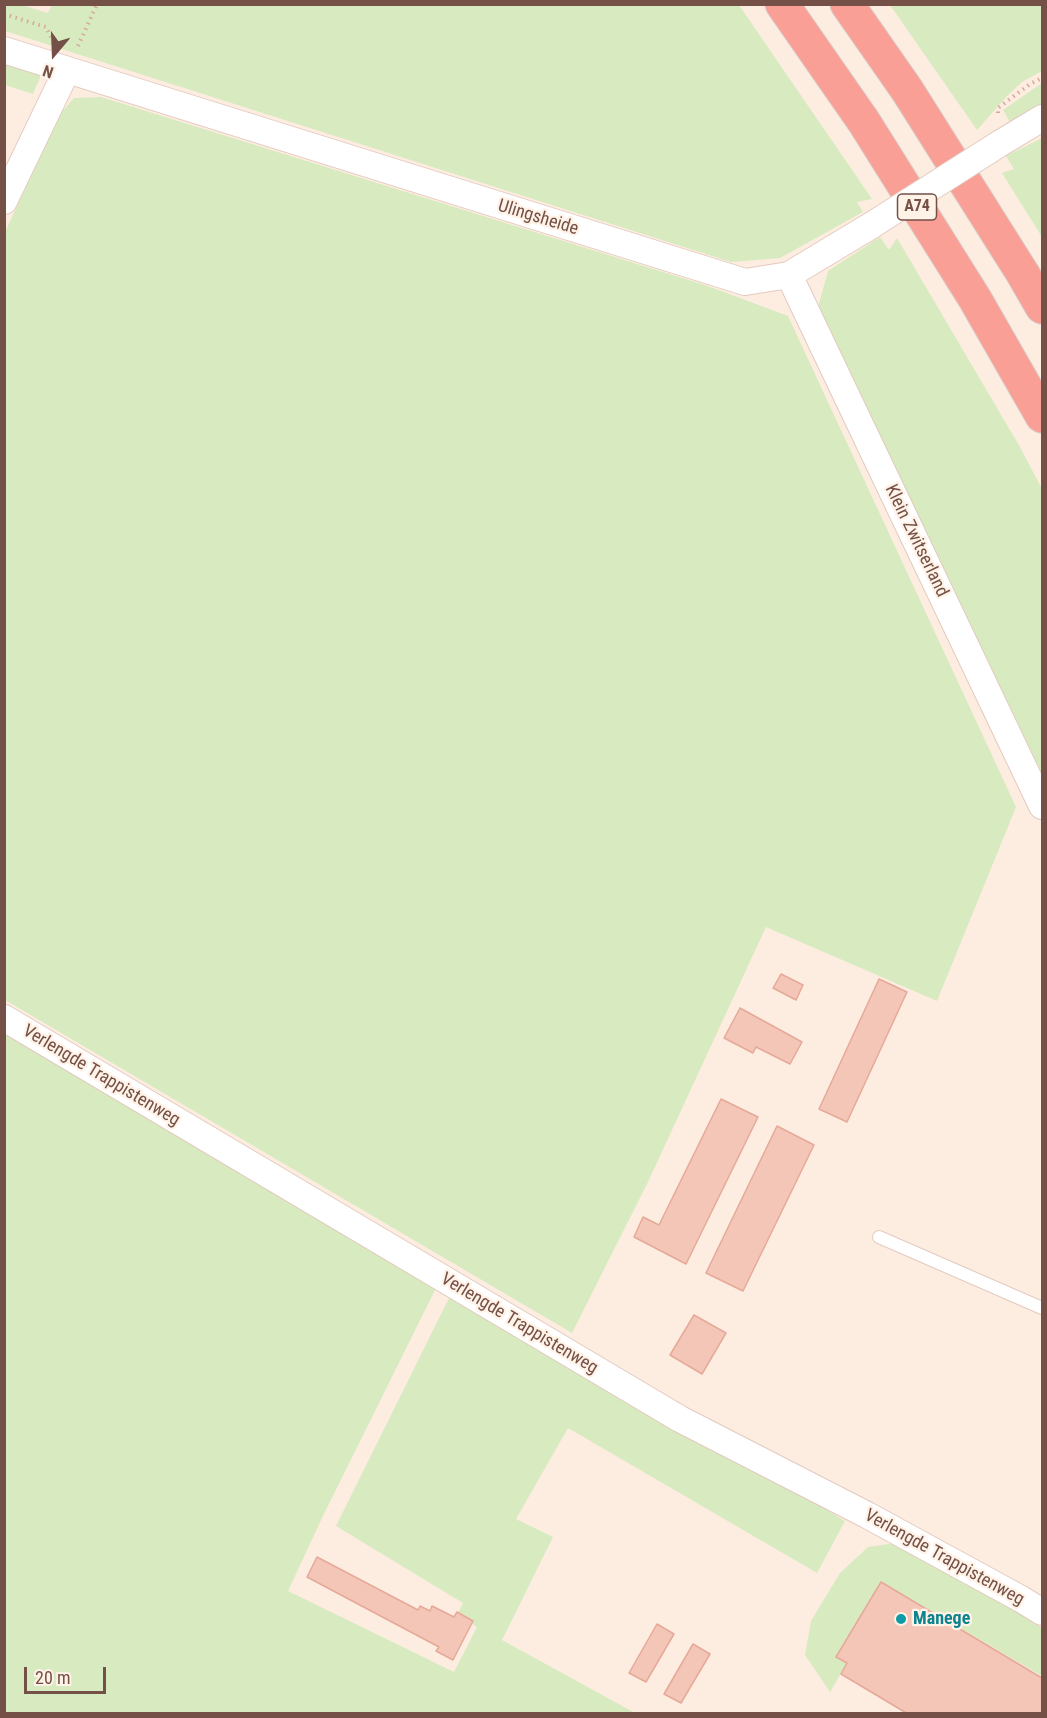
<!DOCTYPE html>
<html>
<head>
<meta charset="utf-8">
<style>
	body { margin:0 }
	#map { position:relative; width:1047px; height:1718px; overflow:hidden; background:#fdede1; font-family:"Roboto Condensed",sans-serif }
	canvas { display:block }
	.frame { position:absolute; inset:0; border:6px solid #745047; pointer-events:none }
	.north { position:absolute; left:24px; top:24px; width:60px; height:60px; -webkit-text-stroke:4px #fff2e7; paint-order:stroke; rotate:199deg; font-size:16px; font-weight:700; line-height:24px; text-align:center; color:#745047 }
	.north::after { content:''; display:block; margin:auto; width:21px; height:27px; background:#745047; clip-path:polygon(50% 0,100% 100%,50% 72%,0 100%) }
	.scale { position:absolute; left:24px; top:1667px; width:82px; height:27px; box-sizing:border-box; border:3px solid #745047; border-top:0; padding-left:8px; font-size:18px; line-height:21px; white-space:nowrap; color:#745047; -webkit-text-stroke:4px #fff2e7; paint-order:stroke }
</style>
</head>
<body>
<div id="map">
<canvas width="1047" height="1718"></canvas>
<div class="frame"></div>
<div class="north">N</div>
<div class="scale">20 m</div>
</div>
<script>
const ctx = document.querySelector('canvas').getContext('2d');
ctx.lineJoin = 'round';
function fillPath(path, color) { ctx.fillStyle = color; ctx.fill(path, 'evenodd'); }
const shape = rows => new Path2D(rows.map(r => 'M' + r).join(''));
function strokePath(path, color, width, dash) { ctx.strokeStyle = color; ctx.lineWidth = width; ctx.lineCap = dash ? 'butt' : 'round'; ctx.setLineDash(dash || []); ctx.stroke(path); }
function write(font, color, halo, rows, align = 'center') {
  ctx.font = font + ' "Roboto Condensed",sans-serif'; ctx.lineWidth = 4.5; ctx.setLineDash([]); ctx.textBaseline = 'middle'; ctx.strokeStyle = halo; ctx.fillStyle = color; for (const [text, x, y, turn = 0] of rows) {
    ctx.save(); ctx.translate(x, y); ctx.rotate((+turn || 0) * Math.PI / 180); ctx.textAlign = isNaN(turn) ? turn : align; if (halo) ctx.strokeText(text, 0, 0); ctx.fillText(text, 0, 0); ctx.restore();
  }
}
fillPath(shape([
	[5,4,22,5,48,13,52,4,739,5,872,199,857,202,863,212,780,258,731,262,5,31],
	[890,5,1042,5,1042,71,1022,82,1007,96,977,130],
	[5,55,41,69,41,75,33,94,5,85],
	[1042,83,1042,105,1019,120,1010,122,1003,110],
	[101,97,708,286,788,316,1016,807,937,1001,766,927,647,1184,572,1333,5,1000,5,232,60,114,74,98],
	[1042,138,1042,237,1002,173,1014,169,1006,156],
	[880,237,889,250,897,238,1020,447,1042,489,1042,774,818,307,828,271],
	[4,1033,437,1286,322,1518,288,1591,454,1672,477,1627,457,1615,463,1603,336,1526,451,1294,786,1485,845,1521,817,1573,568,1428,516,1519,553,1537,502,1640,635,1713,5,1713],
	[896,1543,1014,1608,1042,1628,1042,1676,881,1582,837,1656,847,1663,830,1692,805,1655,811,1621,840,1573,868,1547]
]), '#d8eabf');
const building = shape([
	[781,974,803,985,796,1000,773,988,781,974],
	[879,979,907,992,847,1122,819,1109,879,979],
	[740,1008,802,1042,790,1064,756,1047,753,1053,724,1038,740,1008],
	[721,1099,758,1117,686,1264,634,1237,643,1217,659,1225,721,1099],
	[777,1126,814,1145,743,1291,706,1273,777,1126],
	[694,1315,726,1333,702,1374,670,1355,694,1315],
	[317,1557,418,1610,420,1606,430,1611,432,1606,454,1617,457,1612,473,1621,453,1660,436,1651,439,1647,307,1577,317,1557],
	[881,1582,1042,1678,1042,1714,908,1714,841,1674,847,1663,836,1657,881,1582],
	[657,1624,674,1634,646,1682,629,1673,657,1624],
	[693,1644,710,1654,681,1703,664,1694,693,1644]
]);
fillPath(building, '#f3c6b8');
strokePath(building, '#e6a998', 1.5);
const lane = shape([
	[879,1237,1042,1308]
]);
const street = shape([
	[4,50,745,282,789,275,872,225],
	[999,144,1042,118],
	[4,201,67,70],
	[789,275,1042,806],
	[4,1018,680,1419,867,1515,1021,1599,1042,1612]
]);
const highway = shape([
	[782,4,864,122,975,299,1042,416],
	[847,4,907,90,1023,274,1042,307]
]);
strokePath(lane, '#e3cabf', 14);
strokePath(street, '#e3cabf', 28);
strokePath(highway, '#d8cecb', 35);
strokePath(shape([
	[4,14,46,27,51,37],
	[78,46,97,4],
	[998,113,998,108,1030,84,1042,78]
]), '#d7a99b', 4, [1.5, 4.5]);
strokePath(lane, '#fff', 12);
strokePath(street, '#fff', 26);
strokePath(highway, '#f99f95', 33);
const streetBridge = shape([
	[872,225,999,144]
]);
strokePath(streetBridge, '#e3cabf', 28, []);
strokePath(streetBridge, '#fff', 26);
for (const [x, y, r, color] of [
	[901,1619,6,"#0f9aa8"]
]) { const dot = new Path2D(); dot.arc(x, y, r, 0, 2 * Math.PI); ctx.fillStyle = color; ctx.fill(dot); strokePath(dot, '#fff2e7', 2); }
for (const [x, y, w] of [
	[917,207,39]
]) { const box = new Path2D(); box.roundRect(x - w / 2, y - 13, w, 26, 4.5); ctx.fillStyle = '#fff2e7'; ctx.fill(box); strokePath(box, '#745047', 1.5); }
write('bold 16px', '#745047', null, [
	["A74",917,207]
]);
write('18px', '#745047', '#fff2e7', [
	["Ulingsheide",538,218,17],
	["Klein Zwitserland",916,541,64],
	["Verlengde Trappistenweg",101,1076,31],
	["Verlengde Trappistenweg",519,1324,31],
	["Verlengde Trappistenweg",944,1558,29]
]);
write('bold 18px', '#0d838f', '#fff2e7', [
	["Manege",913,1619]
], 'left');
</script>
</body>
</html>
